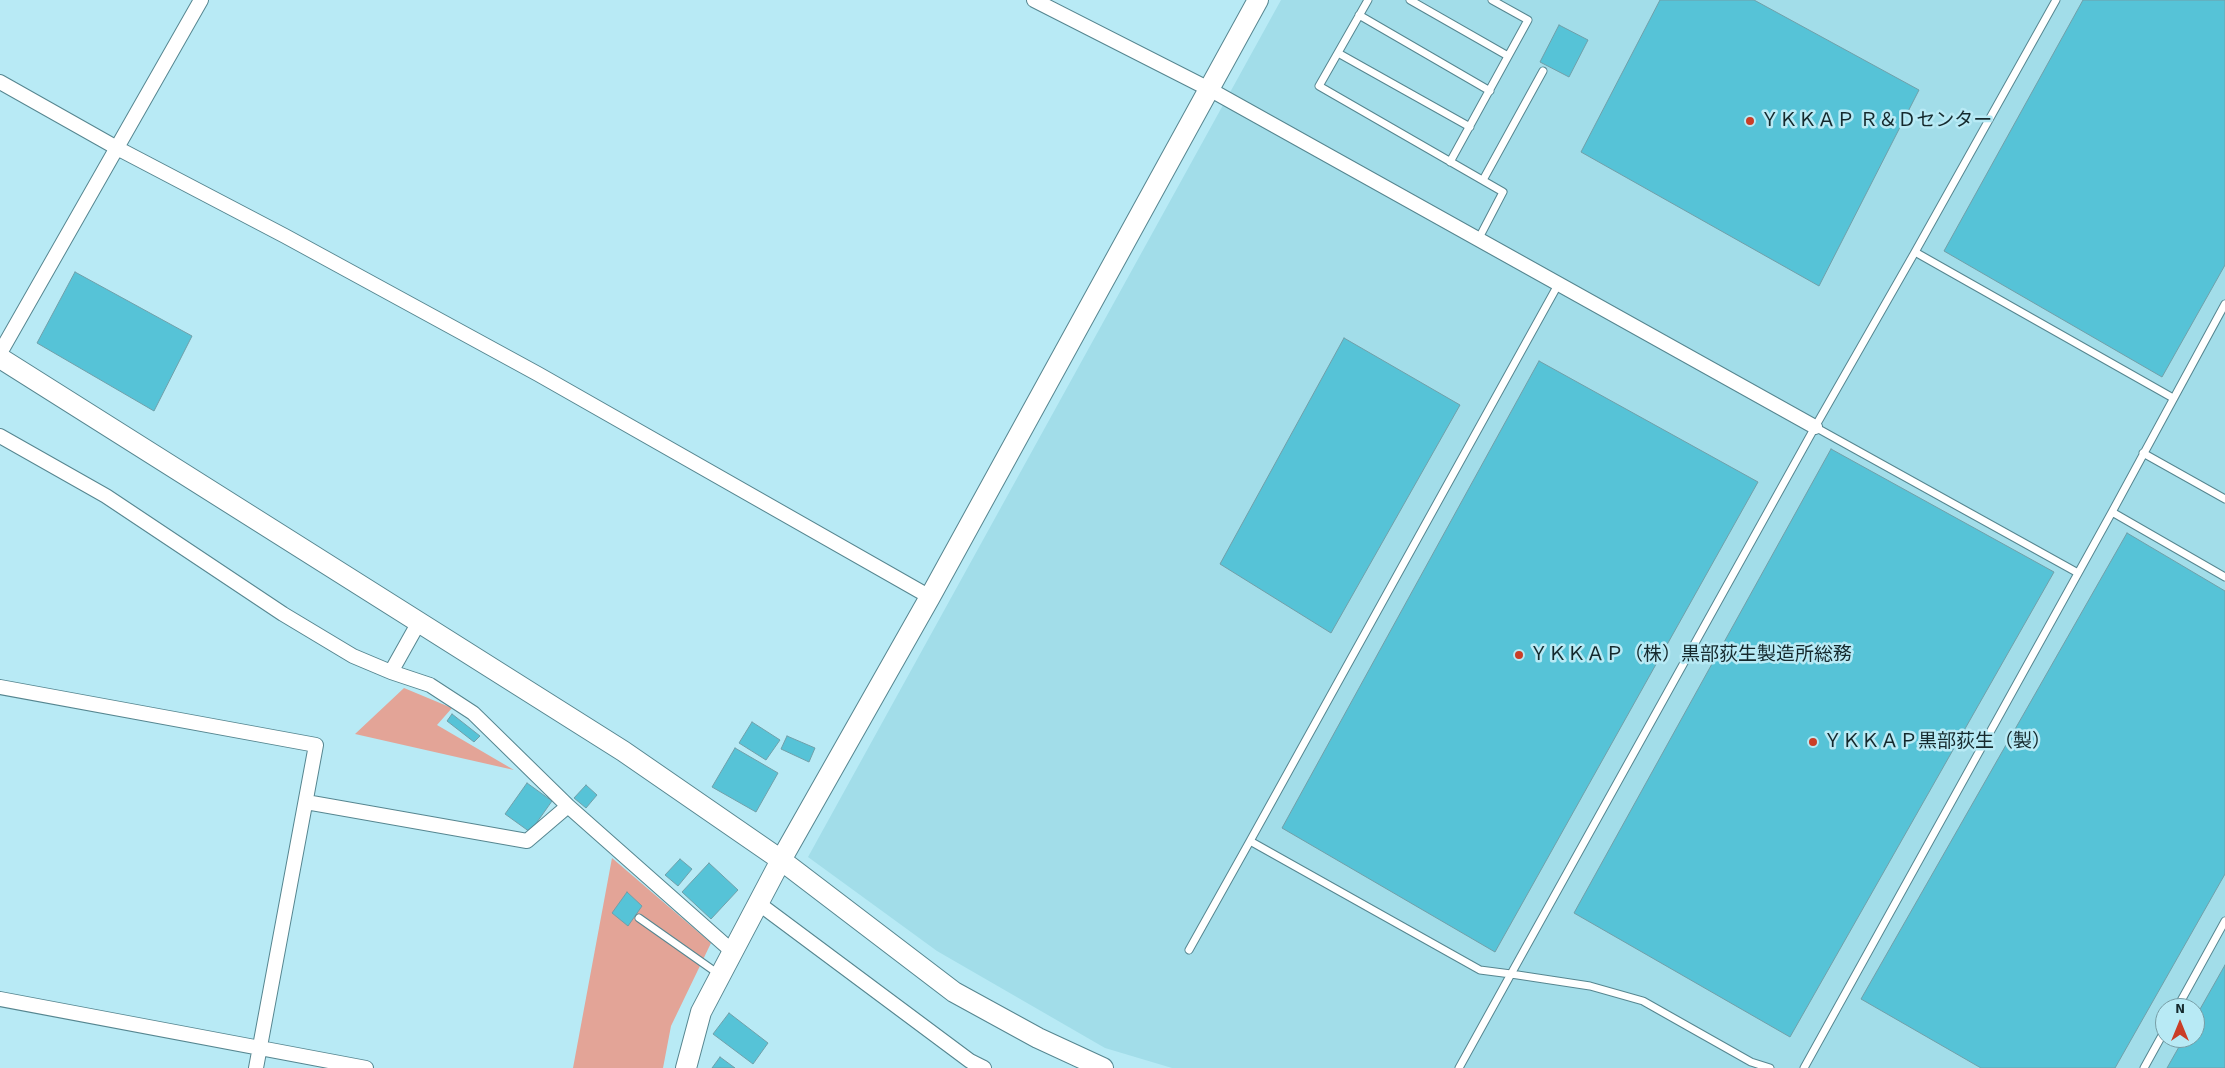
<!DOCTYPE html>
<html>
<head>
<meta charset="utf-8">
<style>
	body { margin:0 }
	#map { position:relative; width:2225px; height:1068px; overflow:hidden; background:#b8eaf5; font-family:Signika,sans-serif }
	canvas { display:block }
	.north { position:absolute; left:2155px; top:998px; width:50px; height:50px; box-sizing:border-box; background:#b8eaf5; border:1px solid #779da5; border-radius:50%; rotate:0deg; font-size:14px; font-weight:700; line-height:20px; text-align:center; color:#15292d }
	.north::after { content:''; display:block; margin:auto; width:18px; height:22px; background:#ca3e27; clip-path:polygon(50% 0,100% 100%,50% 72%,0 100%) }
</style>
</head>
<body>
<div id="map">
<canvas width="2225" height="1068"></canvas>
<div class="north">N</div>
</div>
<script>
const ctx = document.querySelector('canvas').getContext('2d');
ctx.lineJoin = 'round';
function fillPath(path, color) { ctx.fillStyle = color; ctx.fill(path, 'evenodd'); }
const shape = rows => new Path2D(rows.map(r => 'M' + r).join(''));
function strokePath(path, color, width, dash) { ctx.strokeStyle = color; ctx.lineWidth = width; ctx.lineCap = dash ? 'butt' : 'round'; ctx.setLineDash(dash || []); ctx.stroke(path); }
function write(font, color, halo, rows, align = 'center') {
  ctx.font = font + ' Signika,"Noto Sans JP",sans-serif'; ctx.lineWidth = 5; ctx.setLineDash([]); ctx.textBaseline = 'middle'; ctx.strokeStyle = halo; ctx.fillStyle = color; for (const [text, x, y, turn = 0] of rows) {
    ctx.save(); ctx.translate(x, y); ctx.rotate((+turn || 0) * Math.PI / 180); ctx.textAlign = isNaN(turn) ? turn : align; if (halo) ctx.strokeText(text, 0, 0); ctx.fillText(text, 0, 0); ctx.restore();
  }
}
fillPath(shape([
	[1281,0,2225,0,2225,1068,1172,1068,1105,1048,937,951,808,857],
	[2165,1008,2195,1008,2195,1038,2165,1038]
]), '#a2dde9');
fillPath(shape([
	[404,688,452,708,437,725,514,770,355,734],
	[612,858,711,943,671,1026,663,1068,573,1068]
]), '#e3a497');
const building = shape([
	[1660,0,1754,0,1919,90,1819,286,1581,152,1660,0],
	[2083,0,2225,0,2225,265,2162,377,1944,251,2083,0],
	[1559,25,1588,40,1569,77,1540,62,1559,25],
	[75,272,192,336,154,411,37,343,75,272],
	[1344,338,1460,405,1331,633,1220,564,1344,338],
	[1539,361,1758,482,1495,952,1282,828,1539,361],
	[1831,449,2054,572,1790,1037,1574,913,1831,449],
	[2127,533,2225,591,2225,874,2115,1068,1981,1068,1861,999,2127,533],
	[452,714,480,736,474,742,447,721,452,714],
	[752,722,780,740,766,760,739,743,752,722],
	[787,736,815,748,809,762,781,749,787,736],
	[735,748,778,773,756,812,712,787,735,748],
	[527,783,552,801,530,832,505,814,527,783],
	[586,785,597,795,586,808,574,798,586,785],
	[680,859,692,869,678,886,665,875,680,859],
	[709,863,738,890,711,919,682,892,709,863],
	[627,892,642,906,628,926,612,913,627,892],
	[2225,965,2225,1068,2167,1068,2184,1038,2195,1038,2195,1018,2225,965],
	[729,1013,768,1043,753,1064,713,1034,729,1013],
	[720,1057,735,1068,712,1068,720,1057]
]);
fillPath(building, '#56c3d7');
strokePath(building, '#70a0aa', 1);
const lane = shape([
	[1368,0,1319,86,1503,192,1479,238],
	[1410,0,1508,56],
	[2056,0,1915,252,2173,398],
	[1359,15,1490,91],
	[1338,53,1470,127],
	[1450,162,1528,20,1492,0],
	[1483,180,1543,71],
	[1559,283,1250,841,1480,970,1511,974,1815,427,1915,252],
	[1815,427,2078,573],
	[2143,453,2225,499],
	[2112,512,2225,577],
	[639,918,720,975],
	[1189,950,1250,841],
	[2177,1008,2225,921],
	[1459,1068,1511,974,1590,986,1643,1001,1751,1062,1770,1068],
	[1804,1068,2112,512,2225,304],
	[2144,1068,2165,1030]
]);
const street = shape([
	[1034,0,1209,89,1815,427],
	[0,82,117,148,285,236,538,374,930,597],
	[0,353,201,0],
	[0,436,106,496,283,614,353,656,391,672,419,622],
	[0,687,316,745,256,1068],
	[306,802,527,841,568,806,473,713,430,685,391,672],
	[568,806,733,952],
	[758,903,970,1061,984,1068],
	[0,999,366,1068]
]);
const secondary = shape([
	[0,358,623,751,781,860,954,992,1038,1038,1103,1068],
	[686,1068,701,1012,781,860,930,597,1258,0]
]);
strokePath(lane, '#568690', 9);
strokePath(street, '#568690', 16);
strokePath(secondary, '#568690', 22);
strokePath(lane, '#fff', 7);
strokePath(street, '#fff', 14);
strokePath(secondary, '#fff', 20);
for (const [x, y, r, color] of [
	[1750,121,5,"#ca3e27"],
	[1519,655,5,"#ca3e27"],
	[1813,742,5,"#ca3e27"]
]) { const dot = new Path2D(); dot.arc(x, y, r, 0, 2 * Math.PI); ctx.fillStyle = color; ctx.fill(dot); strokePath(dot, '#b8eaf5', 2); }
write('19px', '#15292d', '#b8eaf5', [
	["ＹＫＫＡＰ Ｒ＆Ｄセンター",1760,121],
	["ＹＫＫＡＰ（株）黒部荻生製造所総務",1529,655],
	["ＹＫＫＡＰ黒部荻生（製）",1823,742]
], 'left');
</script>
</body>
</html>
